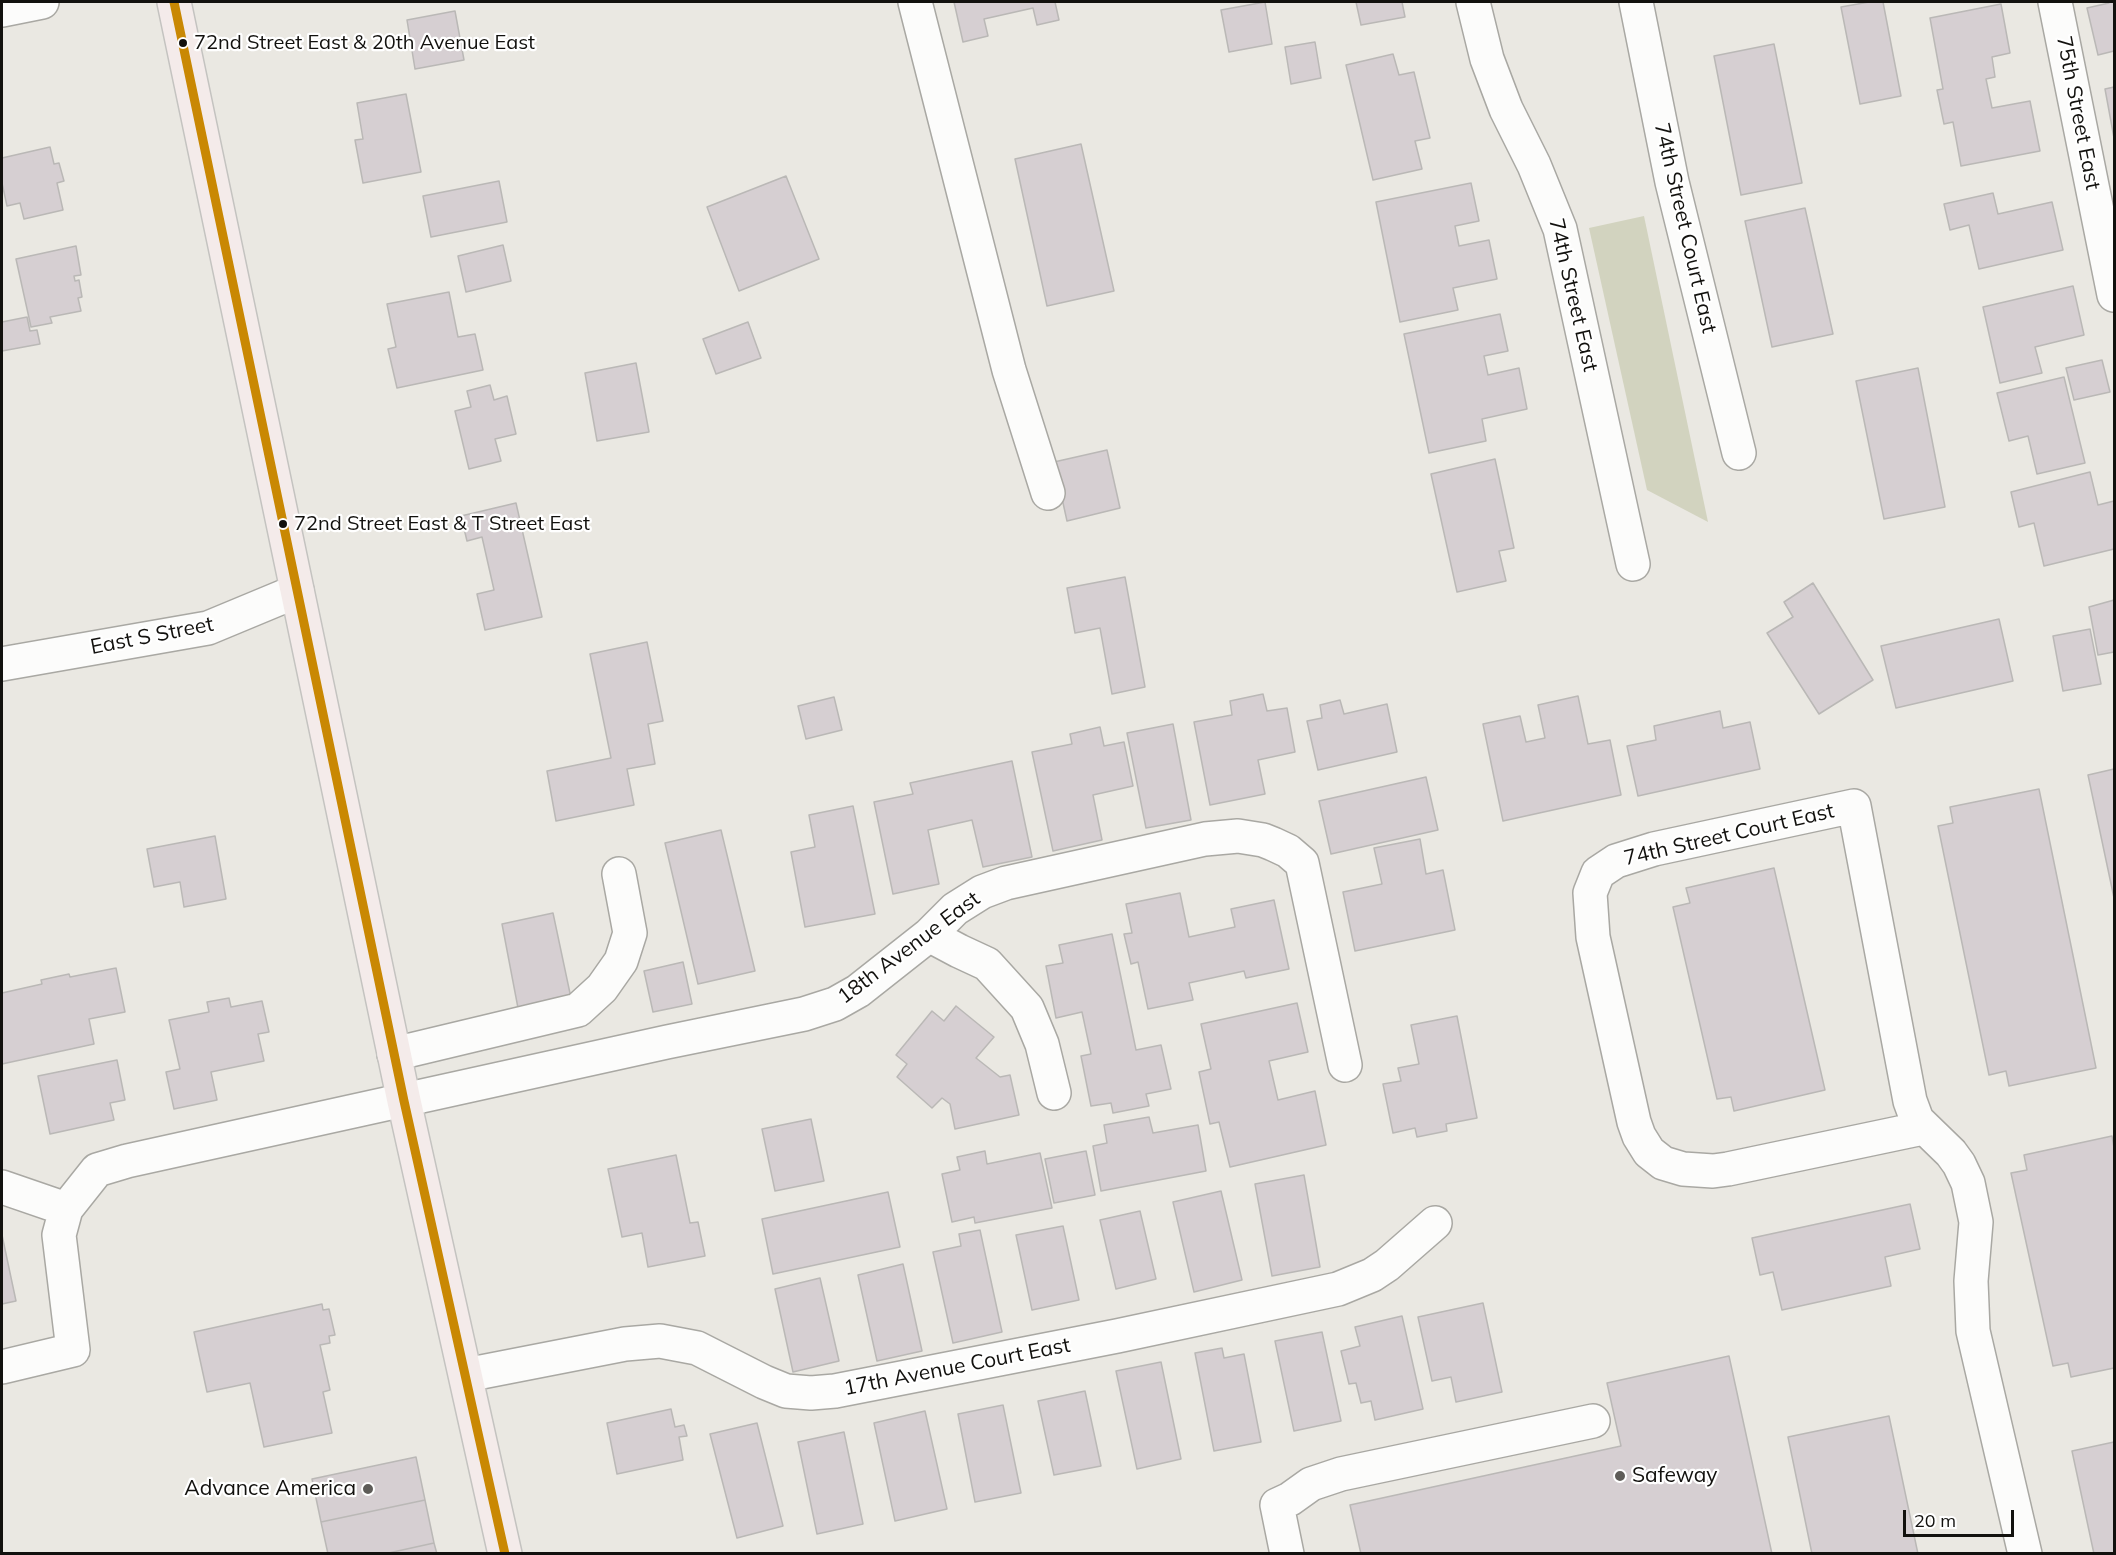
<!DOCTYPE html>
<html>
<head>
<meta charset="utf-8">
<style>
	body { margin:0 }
	#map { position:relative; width:2116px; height:1555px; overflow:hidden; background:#eae8e2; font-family:Mulish,sans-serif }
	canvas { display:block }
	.frame { position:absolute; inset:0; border:3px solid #12110e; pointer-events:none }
	.scale { position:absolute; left:1903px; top:1510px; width:111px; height:27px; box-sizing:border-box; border:3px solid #12110e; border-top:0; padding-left:8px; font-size:18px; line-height:21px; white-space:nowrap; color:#12110e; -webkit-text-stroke:4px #fff; paint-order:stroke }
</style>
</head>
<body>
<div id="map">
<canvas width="2116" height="1555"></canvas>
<div class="frame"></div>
<div class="scale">20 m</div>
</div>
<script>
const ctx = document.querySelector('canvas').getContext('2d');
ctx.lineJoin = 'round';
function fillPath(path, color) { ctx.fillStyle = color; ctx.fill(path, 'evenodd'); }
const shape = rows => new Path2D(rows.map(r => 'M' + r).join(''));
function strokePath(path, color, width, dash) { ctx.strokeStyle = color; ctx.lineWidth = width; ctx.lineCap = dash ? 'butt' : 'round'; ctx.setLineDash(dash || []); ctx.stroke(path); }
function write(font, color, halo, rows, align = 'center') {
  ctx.font = font + ' Mulish,sans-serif'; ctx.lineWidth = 4.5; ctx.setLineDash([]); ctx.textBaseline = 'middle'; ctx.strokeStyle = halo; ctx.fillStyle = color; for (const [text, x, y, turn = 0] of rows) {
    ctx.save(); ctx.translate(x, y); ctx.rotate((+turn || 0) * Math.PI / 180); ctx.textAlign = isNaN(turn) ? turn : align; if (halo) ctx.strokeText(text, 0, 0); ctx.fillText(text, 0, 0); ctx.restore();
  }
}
fillPath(shape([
	[1644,216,1708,522,1647,490,1589,228]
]), '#d2d3bf');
const building = shape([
	[954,2,1055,2,1059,20,1037,25,1033,8,984,19,988,36,963,42,954,2],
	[1265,2,1272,44,1229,52,1221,10,1265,2],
	[1356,2,1402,2,1405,17,1361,25,1356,2],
	[1869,2,1883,2,1901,96,1860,104,1841,7,1869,2],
	[2108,2,2114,2,2114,51,2098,55,2087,8,2109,3,2108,2],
	[2001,4,2010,53,1992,57,1995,77,1986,79,1992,108,2030,101,2040,151,1961,166,1953,122,1944,124,1937,90,1943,89,1930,18,2001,4],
	[455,11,464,60,415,69,407,20,455,11],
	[1315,42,1321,78,1291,84,1285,47,1315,42],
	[1774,44,1802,183,1741,195,1714,56,1774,44],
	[1393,54,1399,75,1414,72,1430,138,1415,141,1422,169,1373,180,1346,65,1393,54],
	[2114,87,2114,138,2105,89,2114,87],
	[406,94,421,172,363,183,355,140,363,139,357,103,406,94],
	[1081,144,1114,291,1047,306,1015,159,1081,144],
	[50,147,54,164,59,163,64,181,57,183,63,210,24,219,20,203,7,206,2,183,2,158,50,147],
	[786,176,819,259,739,291,707,207,786,176],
	[499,181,507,222,431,237,423,196,499,181],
	[1471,183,1479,221,1455,226,1459,246,1489,240,1497,279,1453,288,1458,310,1400,322,1376,202,1471,183],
	[1993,193,1998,214,2052,202,2063,250,1979,269,1969,225,1950,230,1944,204,1993,193],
	[1805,208,1833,334,1772,347,1745,221,1805,208],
	[503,245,511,281,466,292,458,256,503,245],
	[76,246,81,275,74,276,75,281,79,280,82,297,78,298,81,311,50,317,52,323,31,327,16,259,76,246],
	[2073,286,2084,335,2035,347,2042,373,2000,383,1983,307,2073,286],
	[449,292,458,337,475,334,483,370,397,388,388,349,396,347,387,304,449,292],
	[1500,314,1508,351,1484,356,1488,375,1519,368,1527,409,1482,419,1486,441,1429,453,1404,334,1500,314],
	[27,317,30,331,37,330,40,344,2,351,2,322,27,317],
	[748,322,761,358,716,374,703,339,748,322],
	[2102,360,2110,392,2074,400,2066,368,2102,360],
	[636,363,649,432,597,441,585,373,636,363],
	[1918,368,1945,507,1884,519,1856,381,1918,368],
	[2064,377,2085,463,2037,474,2028,436,2009,441,1997,393,2064,377],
	[490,385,494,400,507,396,516,434,495,439,501,461,469,469,455,411,471,407,467,391,490,385],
	[1107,450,1120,508,1067,521,1054,462,1107,450],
	[1495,459,1514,548,1499,551,1506,581,1457,592,1431,474,1495,459],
	[2090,472,2098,505,2114,501,2114,549,2044,566,2034,523,2019,527,2011,492,2090,472],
	[516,503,542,617,485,630,477,594,494,590,482,537,467,541,461,516,516,503],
	[1125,577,1145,687,1112,694,1100,628,1075,633,1067,588,1125,577],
	[1813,583,1873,680,1819,714,1767,633,1793,617,1784,602,1813,583],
	[2114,600,2114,652,2098,655,2089,607,2114,600],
	[1999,619,2013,681,1896,708,1881,646,1999,619],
	[2090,629,2101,684,2063,691,2053,636,2090,629],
	[647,642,663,721,648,724,655,764,627,769,634,805,556,821,547,771,611,758,590,654,647,642],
	[1263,694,1267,711,1287,708,1295,752,1258,760,1265,794,1210,805,1194,722,1232,715,1230,701,1263,694],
	[1578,696,1588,744,1610,740,1621,795,1503,821,1483,724,1520,716,1526,742,1545,738,1538,705,1578,696],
	[834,697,842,730,806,739,798,706,834,697],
	[1340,700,1344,714,1387,704,1397,752,1318,770,1307,721,1322,718,1320,705,1340,700],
	[1720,711,1723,728,1750,722,1760,769,1638,796,1627,746,1656,740,1654,726,1720,711],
	[1173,724,1191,820,1146,828,1127,733,1173,724],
	[1100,727,1104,746,1124,742,1133,786,1093,795,1102,840,1053,851,1032,752,1072,744,1070,734,1100,727],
	[1012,761,1032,857,983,867,972,820,928,830,939,884,893,894,874,802,913,794,910,783,1012,761],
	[2114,769,2114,898,2088,775,2114,769],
	[1426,777,1438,830,1331,854,1319,801,1426,777],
	[2039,789,2096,1068,2009,1086,2006,1071,1989,1075,1938,826,1953,823,1950,807,2039,789],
	[853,806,875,914,805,927,791,852,815,847,809,815,853,806],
	[721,830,755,971,698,984,665,843,721,830],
	[215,836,226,899,184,907,180,882,154,887,147,849,215,836],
	[1420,839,1426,874,1443,870,1455,930,1355,951,1343,892,1382,884,1374,848,1420,839],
	[1774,868,1825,1090,1734,1111,1731,1097,1717,1099,1673,907,1690,903,1686,888,1774,868],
	[1180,893,1189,937,1235,927,1231,909,1274,900,1289,969,1246,978,1244,971,1189,983,1193,1000,1148,1009,1138,962,1131,964,1124,934,1132,933,1126,904,1180,893],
	[553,913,571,998,518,1008,502,924,553,913],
	[1112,934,1136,1050,1161,1045,1171,1089,1146,1094,1149,1106,1113,1113,1111,1103,1091,1106,1081,1056,1091,1054,1082,1012,1056,1018,1046,966,1063,963,1059,945,1112,934],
	[683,962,692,1004,653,1012,644,971,683,962],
	[116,968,125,1012,89,1019,94,1044,2,1064,2,993,42,984,41,980,69,974,70,977,116,968],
	[229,998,231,1007,262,1001,269,1032,258,1034,264,1061,211,1072,217,1100,174,1109,166,1072,180,1069,169,1020,209,1012,207,1002,229,998],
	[1297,1003,1308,1052,1269,1061,1278,1100,1315,1091,1326,1145,1230,1167,1219,1122,1210,1124,1199,1072,1211,1069,1201,1024,1297,1003],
	[956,1006,994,1037,976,1058,1000,1077,1010,1075,1019,1115,955,1129,950,1104,942,1098,932,1108,897,1077,907,1064,896,1055,932,1011,944,1021,956,1006],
	[1457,1016,1477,1118,1446,1124,1447,1131,1417,1137,1415,1128,1393,1133,1383,1084,1401,1081,1398,1068,1419,1064,1411,1025,1457,1016],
	[117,1060,125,1100,110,1103,114,1120,50,1134,38,1076,117,1060],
	[1149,1117,1153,1133,1198,1125,1206,1171,1101,1191,1093,1146,1107,1143,1104,1125,1149,1117],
	[811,1119,824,1181,775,1191,762,1129,811,1119],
	[2112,1136,2114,1148,2114,1368,2071,1377,2068,1363,2053,1366,2011,1173,2027,1170,2024,1155,2112,1136],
	[985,1151,987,1164,1040,1153,1052,1208,975,1223,974,1217,952,1222,942,1174,960,1170,957,1157,985,1151],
	[1086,1151,1095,1195,1054,1203,1045,1159,1086,1151],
	[676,1155,690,1223,698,1222,705,1256,648,1267,642,1233,622,1237,608,1169,676,1155],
	[1304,1175,1320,1267,1272,1276,1255,1184,1304,1175],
	[1221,1191,1242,1280,1194,1292,1173,1202,1221,1191],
	[888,1192,900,1247,773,1274,762,1219,888,1192],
	[1910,1204,1920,1249,1885,1257,1891,1286,1782,1310,1773,1272,1760,1275,1752,1238,1910,1204],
	[1140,1211,1156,1279,1116,1289,1100,1220,1140,1211],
	[1063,1226,1079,1300,1032,1310,1016,1235,1063,1226],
	[980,1230,1002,1332,953,1343,933,1252,961,1246,959,1234,980,1230],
	[2,1235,16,1301,2,1304,2,1235],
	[903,1264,922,1351,877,1361,858,1275,903,1264],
	[820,1278,839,1361,793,1372,775,1289,820,1278],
	[1483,1303,1502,1392,1456,1402,1451,1377,1432,1381,1418,1317,1483,1303],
	[322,1304,323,1310,329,1309,335,1335,329,1336,330,1343,320,1345,330,1390,323,1392,332,1433,264,1447,250,1383,207,1392,194,1332,322,1304],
	[1402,1316,1423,1409,1375,1420,1371,1401,1361,1403,1356,1383,1349,1384,1341,1351,1360,1346,1355,1327,1402,1316],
	[1322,1332,1341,1421,1294,1431,1275,1341,1322,1332],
	[1222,1348,1224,1358,1244,1354,1261,1442,1214,1451,1195,1353,1222,1348],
	[1729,1356,1772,1554,1361,1554,1350,1505,1621,1446,1607,1383,1729,1356],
	[1161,1362,1181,1459,1137,1469,1116,1371,1161,1362],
	[1085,1391,1101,1466,1054,1475,1038,1401,1085,1391],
	[1003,1405,1021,1493,975,1502,958,1414,1003,1405],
	[671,1409,675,1427,684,1425,687,1436,679,1437,683,1460,617,1474,607,1423,671,1409],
	[925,1411,947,1509,895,1521,874,1423,925,1411],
	[1889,1416,1918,1554,1812,1554,1788,1437,1889,1416],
	[757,1423,783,1526,737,1538,710,1434,757,1423],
	[844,1432,863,1524,817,1534,798,1442,844,1432],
	[2114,1442,2114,1554,2094,1554,2072,1451,2114,1442],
	[416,1457,425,1500,321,1522,312,1479,416,1457],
	[425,1500,434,1543,384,1554,328,1554,321,1522,425,1500],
	[434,1543,437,1554,384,1554,434,1543]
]);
fillPath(building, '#d6cfd2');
strokePath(building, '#bab8b6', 1.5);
const minor = shape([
	[915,2,1009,370,1048,493],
	[1473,2,1487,59,1506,109,1534,165,1560,229,1633,564],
	[1636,2,1672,182,1739,453],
	[2055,2,2114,295],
	[2,10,42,2],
	[2,664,208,628,297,591],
	[929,935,959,951,987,964,1027,1008,1042,1044,1054,1093],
	[394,1054,578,1010,602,988,621,961,630,933,619,874],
	[1923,1128,1728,1169,1713,1171,1683,1169,1663,1163,1649,1152,1639,1136,1634,1122,1593,937,1590,893,1598,873,1616,861,1654,849,1854,806,1910,1101,1917,1120,1951,1153,1959,1164,1968,1183,1976,1222,1971,1281,1973,1331,2025,1554],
	[2,1187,66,1209,97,1170,127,1161,667,1042,804,1014,835,1004,858,991,929,935,955,909,982,892,1006,883,1205,839,1238,836,1263,840,1273,844,1288,851,1302,863,1345,1065],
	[2,1367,73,1350,59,1235,66,1209],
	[466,1375,625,1344,660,1341,697,1348,764,1382,786,1391,811,1393,835,1391,1117,1336,1338,1289,1372,1275,1387,1265,1435,1223],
	[1287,1554,1277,1505,1290,1499,1311,1484,1341,1474,1593,1421]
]);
const major = shape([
	[174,2,404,1101,505,1554]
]);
strokePath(minor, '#a9a8a3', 36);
strokePath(major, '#c4c3c0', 36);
strokePath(minor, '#fcfcfb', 33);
strokePath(major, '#f4ebea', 33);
strokePath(shape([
	[174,2,404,1101,505,1554]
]), '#c98803', 9);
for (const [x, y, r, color] of [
	[183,43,5,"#12110e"],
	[283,524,5,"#12110e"],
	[1620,1476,6,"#5e5c58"],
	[368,1489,6,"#5e5c58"]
]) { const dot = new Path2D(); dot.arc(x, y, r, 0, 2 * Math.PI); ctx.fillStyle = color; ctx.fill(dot); strokePath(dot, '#fff', 2); }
write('20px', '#12110e', '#fff', [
	["72nd Street East & 20th Avenue East",194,43],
	["72nd Street East & T Street East",294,524]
], 'left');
write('21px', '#12110e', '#fff', [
	["75th Street East",2078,113,79],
	["74th Street Court East",1685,228,77],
	["74th Street East",1573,295,77],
	["East S Street",152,636,-11],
	["74th Street Court East",1729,835,-13],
	["18th Avenue East",909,948,-37],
	["17th Avenue Court East",957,1367,-11]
]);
write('21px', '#12110e', '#fff', [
	["Safeway",1632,1476],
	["Advance America",356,1489,"right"]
], 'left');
</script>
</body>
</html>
